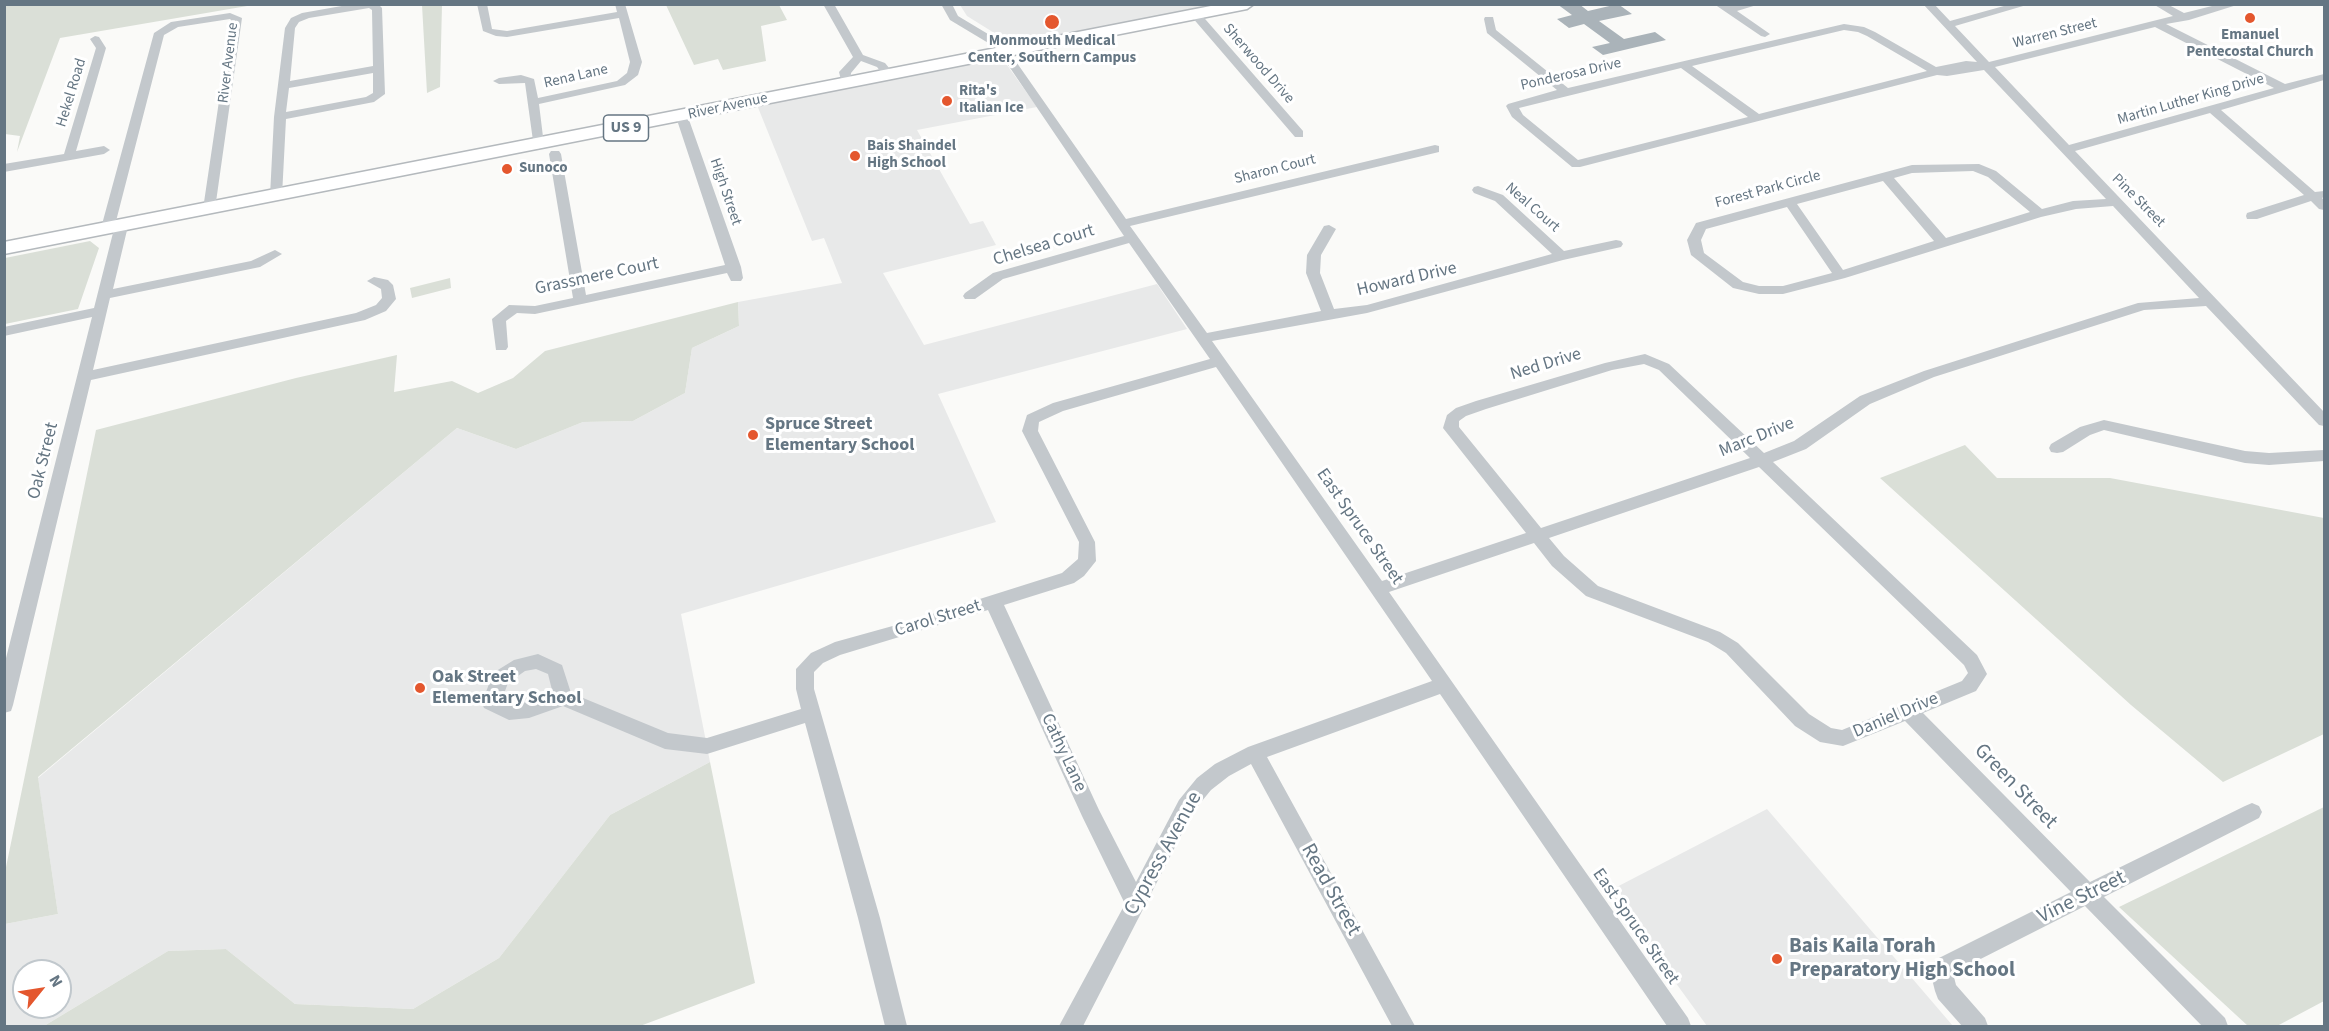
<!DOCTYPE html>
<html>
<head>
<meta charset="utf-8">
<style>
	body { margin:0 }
	#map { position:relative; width:2329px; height:1031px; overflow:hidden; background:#fafaf8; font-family:"Source Sans 3",sans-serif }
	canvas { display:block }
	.frame { position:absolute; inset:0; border:6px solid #657683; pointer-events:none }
	.north { position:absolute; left:12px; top:959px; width:60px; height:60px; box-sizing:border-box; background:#fff; border:2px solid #c1c8cd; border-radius:50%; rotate:60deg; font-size:16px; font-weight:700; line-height:24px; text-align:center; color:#657683 }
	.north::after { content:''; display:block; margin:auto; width:21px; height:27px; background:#e4572e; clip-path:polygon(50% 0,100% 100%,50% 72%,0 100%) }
</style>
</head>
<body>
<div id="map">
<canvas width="2329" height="1031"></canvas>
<div class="frame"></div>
<div class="north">N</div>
</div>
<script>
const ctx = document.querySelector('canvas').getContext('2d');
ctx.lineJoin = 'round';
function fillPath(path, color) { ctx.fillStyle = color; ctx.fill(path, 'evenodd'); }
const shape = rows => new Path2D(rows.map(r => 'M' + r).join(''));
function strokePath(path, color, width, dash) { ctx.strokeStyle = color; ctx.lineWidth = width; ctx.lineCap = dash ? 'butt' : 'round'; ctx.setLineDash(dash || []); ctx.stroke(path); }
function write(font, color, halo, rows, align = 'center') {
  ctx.font = font + ' "Source Sans 3",sans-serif'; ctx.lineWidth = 6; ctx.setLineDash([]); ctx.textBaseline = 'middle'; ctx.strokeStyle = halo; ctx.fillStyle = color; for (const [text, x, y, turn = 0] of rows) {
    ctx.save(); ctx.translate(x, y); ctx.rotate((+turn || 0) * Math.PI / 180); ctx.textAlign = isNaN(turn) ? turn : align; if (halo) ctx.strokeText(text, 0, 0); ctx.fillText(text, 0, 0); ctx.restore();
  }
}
fillPath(shape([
	[960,5,1214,5,1012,44,967,16],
	[1002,58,1037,107,917,130,970,224,983,221,996,245,883,273,924,345,1157,284,1187,329,938,394,996,522,681,614,710,762,610,815,499,958,413,1009,295,1004,226,949,168,951,44,1026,5,1026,5,924,58,914,38,778,457,428,516,449,583,422,633,421,685,393,692,348,739,326,738,302,842,283,824,238,812,241,757,105],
	[24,971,60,971,60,1007,24,1007],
	[1767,809,1953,1026,1707,1026,1609,891]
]), '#e8e9e9');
fillPath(shape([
	[5,4,253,4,253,5,60,38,17,152,20,136,5,134],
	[422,5,442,5,440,87,427,93],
	[666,5,779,5,787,20,761,26,766,61,723,70,718,59,694,65],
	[90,241,99,248,78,309,5,324,5,258],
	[450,278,451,288,412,298,410,288],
	[738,302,739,326,692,348,685,393,633,421,583,422,516,449,457,428,38,777,58,914,5,924,5,872,96,430,296,378,397,355,394,392,452,381,478,393,513,378,545,351],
	[1965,445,1997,478,2110,478,2324,518,2324,734,2223,782,2131,705,1880,478],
	[710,762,755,983,640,1026,44,1026,168,951,226,949,295,1004,413,1009,499,958,610,815],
	[2324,807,2324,1001,2277,1026,2248,1026,2119,907]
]), '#dadfd7');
fillPath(shape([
	[1557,4,1579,4,1588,11,1618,4,1632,14,1599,21,1624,39,1655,32,1666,40,1603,55,1592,47,1610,43,1584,24,1569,28,1557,19,1572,15]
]), '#aab3b9');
const highway = shape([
	[1221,4,1254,4,1247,9,4,254,4,242,1221,4]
]);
strokePath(highway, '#b4b9bd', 3);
fillPath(shape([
	[353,4,378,4,382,8,385,94,374,102,286,119,282,196,280,199,272,199,270,196,274,117,285,28,291,18,302,13,353,4],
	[369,8,372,10,373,66,290,81,295,28,299,22,309,18,369,8],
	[373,73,373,93,366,97,286,112,289,88,373,73],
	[477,4,487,4,492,29,507,31,617,12,615,4,625,4,642,62,638,75,625,85,539,104,544,145,538,149,534,148,525,83,499,84,493,81,499,78,521,75,534,79,538,98,617,81,627,73,630,62,619,18,507,37,496,36,483,31,477,4],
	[823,4,834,4,863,55,885,63,894,74,892,76,884,76,877,67,861,61,851,73,850,84,842,84,839,72,853,57,823,4],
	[941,4,952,4,958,16,1003,43,1126,219,1435,145,1439,146,1439,152,1130,226,1207,333,1321,311,1306,273,1307,255,1324,226,1329,225,1336,229,1321,255,1320,273,1334,309,1367,305,1552,254,1495,201,1474,193,1472,190,1474,187,1478,186,1503,195,1564,251,1616,240,1621,241,1623,244,1621,247,1563,260,1367,313,1212,341,1382,581,1526,533,1443,428,1447,415,1456,408,1476,401,1605,363,1645,354,1669,364,1764,453,1794,441,1860,396,1924,371,2138,303,2199,298,2113,206,2076,209,2041,217,1845,278,1783,294,1759,294,1733,288,1691,255,1687,240,1696,223,1912,165,1979,164,1996,171,2042,209,2073,201,2106,199,1984,70,1947,76,1937,75,1580,167,1572,167,1512,117,1506,106,1508,104,1557,90,1487,33,1484,19,1485,17,1493,17,1496,30,1568,88,1844,24,1864,27,1875,32,1936,67,1966,61,1977,62,1923,4,1934,4,1950,21,2011,4,2030,4,1955,26,1989,62,2173,16,2153,4,2167,4,2184,13,2220,4,2240,4,2189,20,2166,24,2285,84,2324,74,2324,80,2221,110,2315,192,2324,191,2324,197,2322,198,2324,200,2324,210,2319,209,2311,201,2257,219,2247,219,2246,216,2247,213,2304,195,2210,113,2075,151,2324,412,2324,426,2319,425,2206,306,2144,310,1934,377,1870,404,1806,449,1773,462,1977,655,1987,674,1976,691,1923,713,2090,882,2245,806,2252,803,2259,806,2262,812,2259,818,2104,897,2225,1018,2228,1026,2202,1026,2085,906,1953,973,1956,985,1985,1018,1988,1026,1962,1026,1938,999,1935,991,1931,975,1935,960,2071,892,1905,721,1843,746,1820,742,1795,726,1726,653,1708,642,1586,596,1552,566,1534,543,1389,592,1688,1018,1691,1026,1667,1026,1440,694,1267,757,1415,1026,1392,1026,1251,764,1229,776,1211,790,1193,812,1083,1026,1059,1026,1125,904,1082,816,988,610,840,655,823,663,814,672,814,689,880,918,907,1026,885,1026,858,918,805,723,707,754,665,749,563,706,529,718,509,720,484,708,482,703,493,673,514,660,538,654,562,665,571,693,668,733,707,738,801,709,796,689,796,669,811,653,835,642,907,622,1062,573,1078,559,1079,542,1022,431,1027,415,1053,403,1210,359,1129,243,1003,279,975,299,965,299,963,296,965,293,993,273,1124,236,1000,53,995,47,950,20,941,4],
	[2155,27,2274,88,2069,145,1995,67,2155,27],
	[1844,30,1858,32,1867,36,1927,71,1759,114,1692,66,1844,30],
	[1681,68,1748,117,1578,160,1523,115,1519,108,1681,68],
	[1973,171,1988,177,2030,212,1946,238,1894,178,1912,173,1973,171],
	[1883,181,1934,241,1843,270,1797,204,1883,181],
	[1787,207,1832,273,1783,286,1759,286,1743,282,1704,253,1701,240,1706,229,1787,207],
	[1644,364,1659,370,1750,458,1541,528,1459,427,1459,421,1466,416,1486,409,1612,370,1644,364],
	[1216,367,1432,681,1248,747,1215,764,1197,778,1179,800,1136,882,1099,810,1004,605,1074,583,1084,576,1096,561,1095,542,1038,431,1039,422,1063,411,1216,367],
	[1759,467,1964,665,1968,673,1962,681,1842,730,1831,728,1809,714,1738,643,1720,632,1598,586,1564,556,1549,538,1759,467],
	[536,669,548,674,553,694,529,702,511,704,502,699,508,683,525,671,536,669],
	[1714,4,1730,6,1760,4,1737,11,1770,34,1765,37,1761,36,1714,4],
	[1195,11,1199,12,1303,131,1303,137,1295,137,1191,16,1190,14,1195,11],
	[230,13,242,18,215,209,209,213,203,209,231,20,230,19,178,27,164,35,115,225,121,222,128,226,113,289,251,261,275,250,282,254,260,267,110,298,93,370,356,313,376,305,382,298,381,289,367,281,374,277,388,280,393,285,396,299,386,311,365,320,91,380,13,705,11,711,4,713,4,666,92,317,4,336,4,327,94,308,114,229,108,232,101,228,154,33,171,22,230,13],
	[95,36,99,37,106,48,76,151,104,146,110,150,104,154,4,172,4,164,64,154,96,48,90,39,95,36],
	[682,113,688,117,741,267,743,278,741,281,731,281,727,273,535,314,517,313,506,321,508,347,506,350,496,350,492,319,509,305,535,306,573,298,549,154,551,151,559,151,561,154,586,295,725,265,676,117,682,113],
	[2104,420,2245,451,2269,453,2324,450,2324,461,2269,465,2245,463,2104,430,2090,435,2063,452,2057,453,2051,452,2049,448,2051,444,2080,427,2104,420]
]), '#c3c8cc');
fillPath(highway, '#fff');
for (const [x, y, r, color] of [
	[2250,18,6,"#e4572e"],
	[1052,22,8,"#e4572e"],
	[947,101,6,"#e4572e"],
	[855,156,6,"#e4572e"],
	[507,169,6,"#e4572e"],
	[753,435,6,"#e4572e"],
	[420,688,6,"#e4572e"],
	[1777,959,6,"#e4572e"]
]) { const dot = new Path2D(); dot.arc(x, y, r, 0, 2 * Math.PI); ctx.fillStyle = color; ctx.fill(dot); strokePath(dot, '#fff', 2); }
write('15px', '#657683', '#fff', [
	["Warren Street",2055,34,-14],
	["River Avenue",229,63,-83],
	["Sherwood Drive",1258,64,49],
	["Ponderosa Drive",1571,75,-13],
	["Rena Lane",576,77,-13],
	["Hekel Road",72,93,-73],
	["Martin Luther King Drive",2191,100,-16],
	["River Avenue",728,107,-12],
	["Sharon Court",1275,170,-14],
	["Forest Park Circle",1768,190,-15],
	["High Street",725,192,71],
	["Pine Street",2138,201,45],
	["Neal Court",1532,208,41]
]);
write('bold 15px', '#657683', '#fff', [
	["Emanuel",2250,36,"center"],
	["Pentecostal Church",2250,53,"center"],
	["Monmouth Medical",1052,42,"center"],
	["Center, Southern Campus",1052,59,"center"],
	["Rita's",959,92],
	["Italian Ice",959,109],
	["Bais Shaindel",867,147],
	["High School",867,164],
	["Sunoco",519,169]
], 'left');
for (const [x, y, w] of [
	[626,128,45]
]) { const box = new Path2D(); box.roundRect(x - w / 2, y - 13, w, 26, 4.5); ctx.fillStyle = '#fff'; ctx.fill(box); strokePath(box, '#657683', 1.5); }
write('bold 16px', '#657683', null, [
	["US 9",626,128]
]);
write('18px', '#657683', '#fff', [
	["Chelsea Court",1044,246,-17],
	["Grassmere Court",597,277,-12],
	["Howard Drive",1407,280,-13],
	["Ned Drive",1546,365,-17],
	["Marc Drive",1757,438,-22],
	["Oak Street",44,461,-76],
	["East Spruce Street",1359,527,55],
	["Carol Street",938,619,-17],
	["Daniel Drive",1896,716,-23],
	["Cathy Lane",1063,753,65],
	["East Spruce Street",1635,927,55]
]);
write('bold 18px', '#657683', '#fff', [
	["Spruce Street",765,425],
	["Elementary School",765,446],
	["Oak Street",432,678],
	["Elementary School",432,699]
], 'left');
write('21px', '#657683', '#fff', [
	["Green Street",2015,787,46],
	["Cypress Avenue",1164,854,-61],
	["Read Street",1330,890,61],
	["Vine Street",2082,898,-26]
]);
write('bold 21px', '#657683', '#fff', [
	["Bais Kaila Torah",1789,947],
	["Preparatory High School",1789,971]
], 'left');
</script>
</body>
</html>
